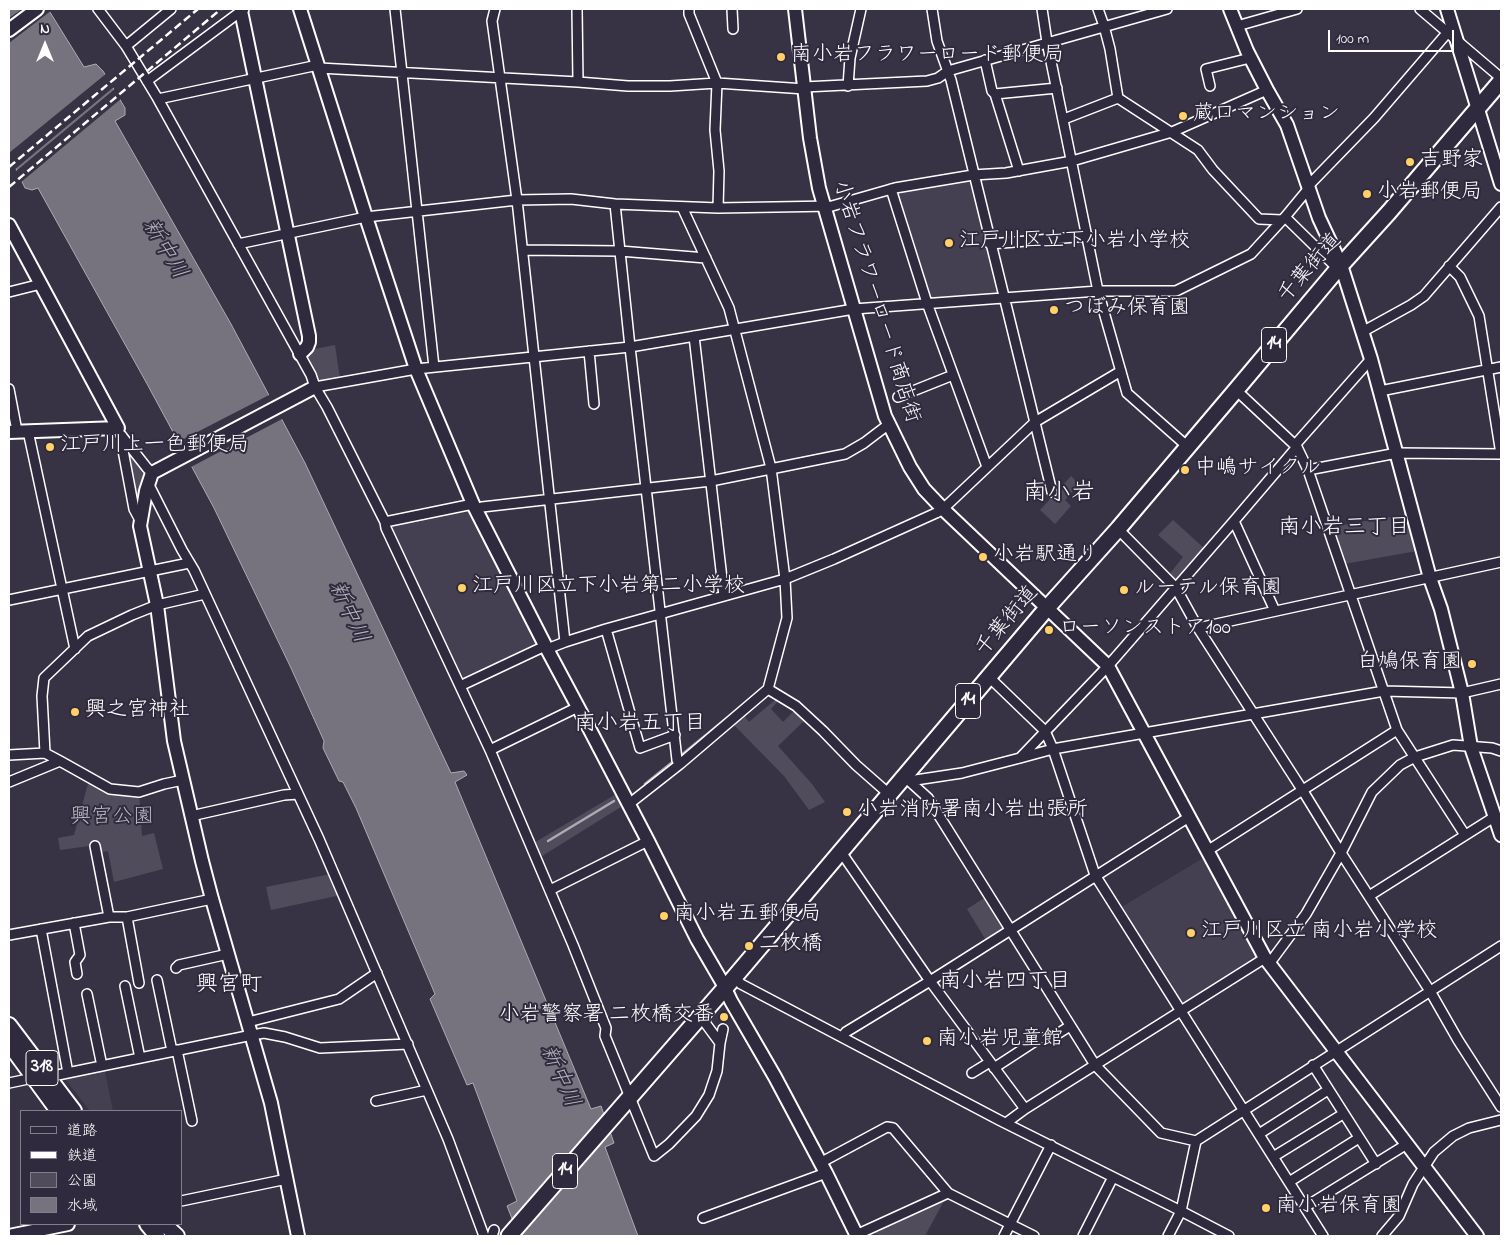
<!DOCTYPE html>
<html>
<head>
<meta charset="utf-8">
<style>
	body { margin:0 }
	#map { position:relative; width:1510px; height:1245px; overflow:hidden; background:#373345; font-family:"Indie Flower","Klee One",sans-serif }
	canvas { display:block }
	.frame { position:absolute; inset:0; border:10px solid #fff; pointer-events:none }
	.legend { position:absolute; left:20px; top:1110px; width:162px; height:115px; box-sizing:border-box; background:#2f2a3d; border:1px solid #827f8b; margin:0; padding:6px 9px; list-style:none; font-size:15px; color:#fff }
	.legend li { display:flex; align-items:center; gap:10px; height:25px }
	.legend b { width:25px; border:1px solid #827f8b }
	.north { position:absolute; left:20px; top:20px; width:50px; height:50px; -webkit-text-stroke:4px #2f2a3d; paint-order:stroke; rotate:0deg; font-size:14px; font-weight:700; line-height:20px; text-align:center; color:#fff }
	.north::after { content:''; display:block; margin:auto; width:18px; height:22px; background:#fff; clip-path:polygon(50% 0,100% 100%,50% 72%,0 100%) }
	.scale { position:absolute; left:1328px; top:30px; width:126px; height:22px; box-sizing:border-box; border:2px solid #fff; border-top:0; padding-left:6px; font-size:15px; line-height:18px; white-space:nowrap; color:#fff; -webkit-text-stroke:4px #2f2a3d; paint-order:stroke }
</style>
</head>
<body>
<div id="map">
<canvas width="1510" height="1245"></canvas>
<div class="frame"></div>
<ul class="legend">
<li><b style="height:6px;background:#2f2a3d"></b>道路</li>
<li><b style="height:6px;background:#fff"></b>鉄道</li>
<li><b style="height:14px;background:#514c5c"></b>公園</li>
<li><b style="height:14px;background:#76737f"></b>水域</li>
</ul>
<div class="north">N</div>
<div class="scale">100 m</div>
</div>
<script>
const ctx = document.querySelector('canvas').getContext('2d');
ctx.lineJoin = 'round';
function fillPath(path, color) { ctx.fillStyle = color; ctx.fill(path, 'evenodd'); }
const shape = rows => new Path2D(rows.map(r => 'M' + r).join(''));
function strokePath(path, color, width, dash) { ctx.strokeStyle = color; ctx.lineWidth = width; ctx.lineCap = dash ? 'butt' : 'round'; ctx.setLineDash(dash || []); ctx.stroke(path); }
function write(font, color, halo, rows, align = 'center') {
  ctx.font = font + ' "Indie Flower","Klee One",sans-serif'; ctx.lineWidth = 4; ctx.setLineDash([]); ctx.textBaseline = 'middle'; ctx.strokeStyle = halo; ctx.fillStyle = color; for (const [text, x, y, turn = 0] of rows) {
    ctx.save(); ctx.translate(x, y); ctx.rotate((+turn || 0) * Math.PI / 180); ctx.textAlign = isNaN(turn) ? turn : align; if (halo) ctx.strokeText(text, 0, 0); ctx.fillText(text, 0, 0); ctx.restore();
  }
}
fillPath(shape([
	[969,179,971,181,999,292,998,295,929,299,896,191],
	[468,510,538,647,461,681,389,526],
	[1205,857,1260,958,1185,1004,1182,1004,1120,908],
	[104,1067,113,1111,90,1111,62,1075]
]), '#444051');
fillPath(shape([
	[335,345,340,379,314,381,304,357,309,350],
	[126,449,144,472,139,508],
	[1071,476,1079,484,1065,500,1071,506,1055,524,1040,510],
	[1407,514,1417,551,1344,564,1331,527],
	[1173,520,1205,549,1175,583,1168,576,1183,557,1158,535],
	[763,686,766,689,641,790,639,788],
	[776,699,779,700,771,709,783,722,794,711,804,721,778,746,812,784,825,802,809,810,784,776,731,722,742,713,749,722],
	[89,780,139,793,142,836,154,833,163,869,114,882,108,851,99,853,97,845,60,850,58,838,74,835],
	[618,793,624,805,539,858,532,844],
	[331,874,341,895,271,910,266,887],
	[986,897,1007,929,987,942,967,909],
	[945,1199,925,1236,882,1236,873,1233]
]), '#514c5c');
const water = shape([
	[9,9,48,9,84,67,96,64,103,71,125,108,125,115,115,121,231,324,305,463,451,773,464,771,467,775,455,782,591,1109,601,1106,614,1143,605,1147,638,1236,519,1236,507,1206,517,1201,473,1083,467,1085,430,999,435,994,356,808,343,782,339,781,323,748,324,741,291,668,214,508,146,382,38,188,32,190,25,188,9,154,9,9]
]);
fillPath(water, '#76737f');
strokePath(water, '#adabb2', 1);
fillPath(shape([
	[22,9,51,9,52,10,9,43,9,18],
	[107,73,115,86,14,170,9,159,9,153],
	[116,88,122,98,20,183,15,172],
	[271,394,284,418,189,468,176,443]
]), '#373345');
strokePath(shape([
	[679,757,727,718],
	[645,784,675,760],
	[548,841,614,801]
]), '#adabb2', 2.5);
const street = shape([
	[98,9,126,46,158,99,318,65],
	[395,9,434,367],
	[495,9,492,21,517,200,565,642],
	[577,9,578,82],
	[689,9,689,14,717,83,715,130,719,171,718,208],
	[732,9,733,29],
	[932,9,937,41,951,80,1052,492],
	[1042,9,1047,42,1098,291,1127,393,1188,447],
	[1098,9,1104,26,1110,49,1118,98,1198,150,1213,170,1259,219,1282,220],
	[1420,9,1501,78],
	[1237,26,1297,9],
	[126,46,171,9],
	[985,60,992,91,995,94,1057,88],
	[319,68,578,82,628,86,670,86,717,83,805,89],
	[147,81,244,9],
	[848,86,850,58,861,9],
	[1210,86,1206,69,1250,58],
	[804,87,927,81,938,78,948,71,1167,9],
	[995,94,1019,171],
	[158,99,311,375,315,387,327,407,385,522,386,528,460,686,545,646],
	[1064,119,1118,98],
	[1309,185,1374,118,1448,32],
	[891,189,927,303,987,467],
	[615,204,630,347,654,558,677,760,680,764],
	[1285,217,1332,263,1341,265],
	[238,244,366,217,517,200,571,199,615,204,718,208,832,206,895,188,973,175,1006,173,1072,161,1172,132,1267,90],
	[990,244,1088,236],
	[523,250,620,251,706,258],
	[1449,266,1460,277,1479,316,1501,454],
	[9,292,41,284],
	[1362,332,1411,305,1424,296,1501,207],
	[694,336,724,596],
	[589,351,594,404],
	[315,387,416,369,630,347,854,309,1098,291,1176,291,1251,254,1285,217,1309,188],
	[9,389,17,431],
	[1236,390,1297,447,1308,470,1397,730,1465,835],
	[1380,391,1501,367],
	[898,397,953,375],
	[28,431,75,649],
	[121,435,147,468,152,473],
	[122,436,122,445,134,509,141,522],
	[1295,445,1371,359],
	[1308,470,1397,453,1501,454],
	[148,483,182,550,194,570,319,839,448,1139,484,1236],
	[476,509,482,507,711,481,845,454,864,443,889,424],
	[1234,521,1275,611],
	[385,522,473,504],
	[1118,529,1176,588,1198,628,1303,791,1341,853,1430,991,1458,1040,1501,1107],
	[9,600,189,563],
	[1198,628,1501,562],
	[606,629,640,748,675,735],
	[547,649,565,642,606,629,785,579,834,559,936,513,943,509,1035,422,1121,371],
	[989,677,1045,731,1053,749,1095,875,1323,1236],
	[460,686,490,750,573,945,606,1028,605,1036,654,1156,669,1144,696,1116,709,1095,717,1071,720,1043,706,1024,703,1013],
	[768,689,796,706,823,731,856,765,889,794],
	[490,750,578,707],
	[45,753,42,696,44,678,88,636,132,615,157,605,205,594],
	[9,755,45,753,60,761],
	[1020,758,1053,749,1384,691,1462,693,1501,684],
	[906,778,928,798,1095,1065,1161,1133,1196,1141],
	[909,781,962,773,1020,758,1108,666,1234,521,1297,447],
	[9,782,60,761,110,789,139,792,164,784,183,780],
	[629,804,680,764,768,689,787,618,785,579,771,468,729,308,682,207],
	[191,816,284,795,298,794],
	[95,846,109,917],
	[1207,851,1397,730],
	[841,852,930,981,1025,1109],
	[550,890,648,841],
	[1369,896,1491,819,1501,820],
	[127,917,139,983],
	[74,923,80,955,75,962,77,974],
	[41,929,68,1073],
	[9,935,109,917,127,917,212,899],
	[1269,964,1306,914,1341,853,1372,792,1400,765,1415,757,1453,745,1492,748,1501,751],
	[176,968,179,965,228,954],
	[734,977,741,984,999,1120,1181,1211,1229,1236],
	[157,980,172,1051],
	[125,986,140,1058],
	[87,994,102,1066],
	[248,1022,339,999,377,973],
	[842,1037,846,1032,930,981,1189,817],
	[720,1043,723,1029],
	[177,1050,192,1121],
	[1313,1065,1376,1164],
	[994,1068,1040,1038,1051,1038,1070,1026],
	[972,1073,990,1062],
	[48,1077,252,1035,264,1033,285,1037,320,1048,408,1044],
	[9,1083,33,1078],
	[376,1101,427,1090],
	[1006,1123,1025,1109,1265,958],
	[1259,1134,1328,1090],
	[1273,1157,1343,1114],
	[820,1163,887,1127,893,1128,948,1193,1034,1236],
	[1289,1182,1359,1138],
	[181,1201,287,1179],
	[1305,1207,1407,1144],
	[703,1218,826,1173],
	[856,1235,948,1193],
	[492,1236,494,1230],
	[1004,1236,1051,1145],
	[1083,1236,1113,1177],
	[1168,1236,1181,1211,1196,1141,1501,946],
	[1382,1236,1399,1216,1413,1184,1434,1152,1453,1136,1469,1128,1501,1120]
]);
const secondary = shape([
	[300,9,366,217,416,369,473,504,547,649,578,707,648,841,697,939,722,982,731,1001,775,1077,826,1173,857,1236],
	[795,9,810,138,819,188,885,416,910,467,924,489,943,509,1108,666,1265,958,1477,1236],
	[1230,9,1247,51,1267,90,1287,125,1319,218,1341,265,1371,359,1430,578,1441,609,1462,693,1471,747,1501,835],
	[1447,9,1501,184],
	[241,11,309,336,309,342,307,347,300,354],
	[9,30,37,9],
	[9,225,118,428,9,432],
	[9,1236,68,1224],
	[298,1236,271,1103,212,899,202,861,174,741,157,605,140,526,146,491,152,473,315,387]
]);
const primary = shape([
	[9,1025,74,1111],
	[9,1044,58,1111],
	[147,1224,157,1236],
	[164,1224,177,1236]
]);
const highway = shape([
	[509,1236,732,980,1047,608,1118,529,1236,390,1341,265,1389,212,1501,81]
]);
strokePath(street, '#fff', 12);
strokePath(secondary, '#fff', 16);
strokePath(primary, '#fff', 18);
strokePath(highway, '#fff', 19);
strokePath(street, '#2f2a3d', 9);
strokePath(secondary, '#2f2a3d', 12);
strokePath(primary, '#2f2a3d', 14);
strokePath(highway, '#2f2a3d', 15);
strokePath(shape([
	[9,167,198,9],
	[9,187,221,9]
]), '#fff', 2.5, [8, 4]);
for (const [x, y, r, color] of [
	[781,57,5,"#ffd166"],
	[1183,116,5,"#ffd166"],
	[1410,162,5,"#ffd166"],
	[1367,194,5,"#ffd166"],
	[949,243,5,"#ffd166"],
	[1054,310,5,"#ffd166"],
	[50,447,5,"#ffd166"],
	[1185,470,5,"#ffd166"],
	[983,557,5,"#ffd166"],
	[462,588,5,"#ffd166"],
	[1124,590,5,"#ffd166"],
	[1049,630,5,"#ffd166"],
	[1472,664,5,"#ffd166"],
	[75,712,5,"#ffd166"],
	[847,812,5,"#ffd166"],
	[664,916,5,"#ffd166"],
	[1191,933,5,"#ffd166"],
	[749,946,5,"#ffd166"],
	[724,1017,5,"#ffd166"],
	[927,1041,5,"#ffd166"],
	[1266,1208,5,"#ffd166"]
]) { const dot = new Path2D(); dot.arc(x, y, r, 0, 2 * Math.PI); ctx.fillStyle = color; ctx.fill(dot); strokePath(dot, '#2f2a3d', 2); }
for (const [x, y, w] of [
	[1274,345,25],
	[968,701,25],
	[42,1068,32],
	[565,1171,25]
]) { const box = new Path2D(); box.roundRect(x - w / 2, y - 17.5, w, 35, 4); ctx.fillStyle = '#2f2a3d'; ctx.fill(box); strokePath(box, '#fff', 1); }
write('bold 20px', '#fff', null, [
	["14",1274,345],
	["14",968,701],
	["318",42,1068],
	["14",565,1171]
]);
write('21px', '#fff', '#2f2a3d', [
	["南小岩フラワーロード郵便局",791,57],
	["蔵口マンション",1193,116],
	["吉野家",1420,162],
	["小岩郵便局",1377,194],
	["江戸川区立下小岩小学校",959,243],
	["つぼみ保育園",1064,310],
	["江戸川上一色郵便局",60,447],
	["中嶋サイクル",1195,470],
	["小岩駅通り",993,557],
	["江戸川区立下小岩第二小学校",472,588],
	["ルーテル保育園",1134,590],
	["ローソンストア100",1059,630],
	["白鳩保育園",1462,664,"right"],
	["興之宮神社",85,712],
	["小岩消防署南小岩出張所",857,812],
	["南小岩五郵便局",674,916],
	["江戸川区立 南小岩小学校",1201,933],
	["二枚橋",759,946],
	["小岩警察署 二枚橋交番",714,1017,"right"],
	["南小岩児童館",937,1041],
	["南小岩保育園",1276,1208]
], 'left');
write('21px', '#fff', '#2f2a3d', [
	["千葉街道",1311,269,-49],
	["小岩フラワーロード商店街",875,302,73],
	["千葉街道",1008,622,-50]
]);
write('21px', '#b9b7be', '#2f2a3d', [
	["興宮公園",112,819]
]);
write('italic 22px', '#b4b2b9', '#2f2a3d', [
	["新中川",163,250,59],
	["新中川",347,613,65],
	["新中川",558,1077,66]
]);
write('22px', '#fff', '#2f2a3d', [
	["南小岩三丁目",1344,529],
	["南小岩五丁目",640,725],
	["南小岩四丁目",1005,983],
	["興宮町",229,986]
]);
write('24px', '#fff', '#2f2a3d', [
	["南小岩",1059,495]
]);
</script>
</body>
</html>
